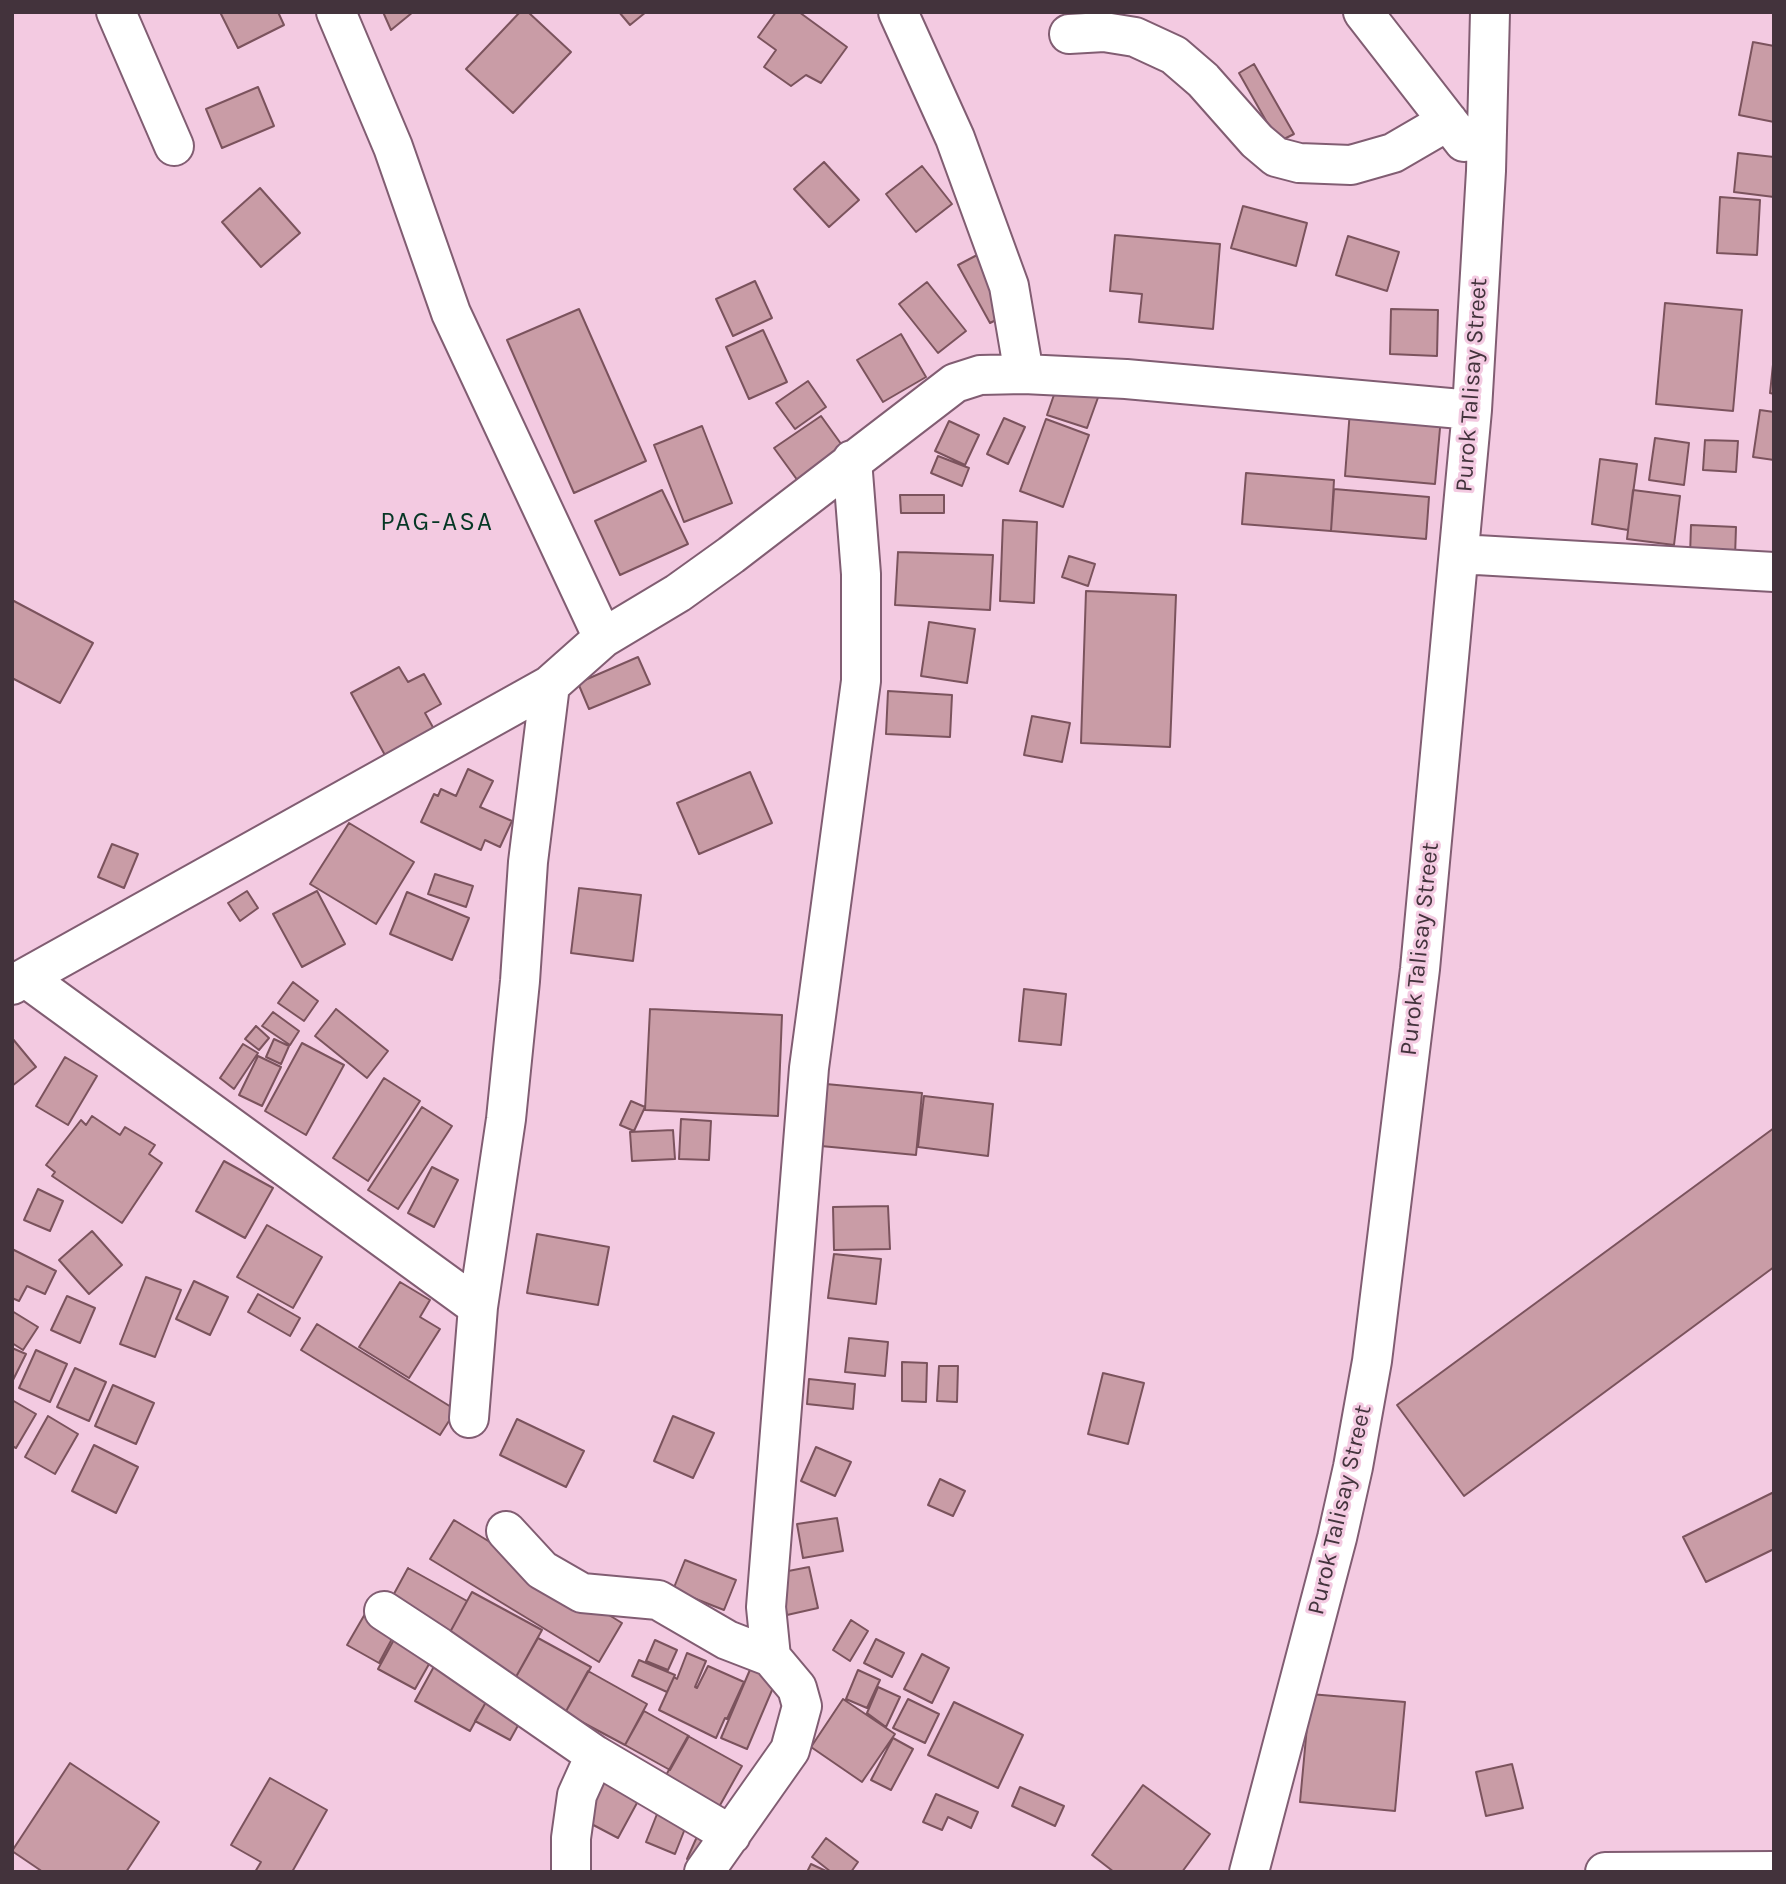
<!DOCTYPE html>
<html>
<head>
<meta charset="utf-8">
<style>
	body { margin:0 }
	#map { position:relative; width:1786px; height:1884px; overflow:hidden; background:#f3cae1; font-family:Karla,sans-serif }
	canvas { display:block }
	.frame { position:absolute; inset:0; border:14px solid #43333c; pointer-events:none }
</style>
</head>
<body>
<div id="map">
<canvas width="1786" height="1884"></canvas>
<div class="frame"></div>
</div>
<script>
const ctx = document.querySelector('canvas').getContext('2d');
ctx.lineJoin = 'round';
function fillPath(path, color) { ctx.fillStyle = color; ctx.fill(path, 'evenodd'); }
const shape = rows => new Path2D(rows.map(r => 'M' + r).join(''));
function strokePath(path, color, width, dash) { ctx.strokeStyle = color; ctx.lineWidth = width; ctx.lineCap = dash ? 'butt' : 'round'; ctx.setLineDash(dash || []); ctx.stroke(path); }
function write(font, color, halo, rows, align = 'center') {
  ctx.font = font + ' Karla,sans-serif'; ctx.lineWidth = 6; ctx.setLineDash([]); ctx.textBaseline = 'middle'; ctx.strokeStyle = halo; ctx.fillStyle = color; for (const [text, x, y, turn = 0] of rows) {
    ctx.save(); ctx.translate(x, y); ctx.rotate((+turn || 0) * Math.PI / 180); ctx.textAlign = isNaN(turn) ? turn : align; if (halo) ctx.strokeText(text, 0, 0); ctx.fillText(text, 0, 0); ctx.restore();
  }
}
const building = shape([
	[220,12,278,12,284,25,238,48,220,12],
	[383,12,413,12,391,30,383,12],
	[520,12,528,12,571,52,513,113,466,69,520,12],
	[619,12,646,12,630,25,619,12],
	[776,12,799,12,847,47,821,83,806,75,791,86,764,67,776,50,758,37,776,12],
	[1753,42,1774,46,1774,122,1739,115,1753,42],
	[1254,64,1294,134,1278,142,1239,73,1254,64],
	[258,87,274,126,222,148,206,109,258,87],
	[1738,153,1774,157,1774,197,1734,192,1738,153],
	[824,162,859,200,829,227,794,189,824,162],
	[922,166,952,204,916,232,886,194,922,166],
	[260,188,300,233,261,267,222,222,260,188],
	[1720,197,1760,200,1757,255,1717,253,1720,197],
	[1243,206,1307,223,1296,266,1231,248,1243,206],
	[1115,235,1220,244,1213,329,1139,322,1142,294,1110,291,1115,235],
	[1348,236,1399,252,1387,291,1336,275,1348,236],
	[979,254,1010,313,990,323,958,265,979,254],
	[755,281,772,318,733,336,716,299,755,281],
	[927,282,966,331,938,353,899,304,927,282],
	[1665,303,1742,310,1733,411,1656,404,1665,303],
	[579,309,646,461,574,493,507,340,579,309],
	[1391,309,1438,310,1437,356,1390,354,1391,309],
	[763,330,787,382,749,399,726,347,763,330],
	[901,334,926,377,883,402,857,360,901,334],
	[1774,355,1774,394,1770,393,1774,355],
	[808,381,826,407,795,429,776,403,808,381],
	[1056,389,1100,392,1087,428,1047,415,1056,389],
	[1350,410,1441,417,1435,484,1345,476,1350,410],
	[1760,410,1774,412,1774,460,1753,457,1760,410],
	[821,416,844,448,798,481,774,448,821,416],
	[1004,418,1025,427,1008,464,987,454,1004,418],
	[1046,419,1089,435,1063,507,1020,491,1046,419],
	[949,421,979,435,965,465,935,451,949,421],
	[702,426,732,503,684,522,654,445,702,426],
	[1655,438,1689,443,1684,485,1649,480,1655,438],
	[1705,440,1738,441,1736,472,1703,470,1705,440],
	[938,456,969,468,962,486,931,473,938,456],
	[1600,459,1637,464,1628,530,1592,524,1600,459],
	[1246,473,1334,480,1331,531,1242,524,1246,473],
	[1334,489,1429,497,1426,539,1331,531,1334,489],
	[662,490,688,544,620,575,595,521,662,490],
	[1633,490,1680,496,1674,545,1627,539,1633,490],
	[900,495,944,495,944,513,901,513,900,495],
	[1003,520,1037,522,1034,603,1000,601,1003,520],
	[1691,525,1736,527,1735,557,1690,556,1691,525],
	[898,552,993,555,990,610,895,605,898,552],
	[1069,556,1095,564,1088,586,1062,577,1069,556],
	[1086,591,1176,595,1170,747,1081,743,1086,591],
	[12,600,93,643,60,703,12,678,12,600],
	[929,622,975,629,967,683,921,676,929,622],
	[638,657,650,684,589,709,578,683,638,657],
	[399,667,408,682,424,674,441,704,425,713,435,731,386,757,351,693,399,667],
	[888,691,952,695,950,737,886,734,888,691],
	[1032,716,1070,723,1062,762,1024,755,1032,716],
	[468,769,493,781,480,807,512,821,500,847,485,840,481,850,421,822,434,794,438,796,441,789,456,796,468,769],
	[750,772,772,823,699,854,677,803,750,772],
	[349,823,414,862,376,924,310,884,349,823],
	[112,844,138,854,124,888,98,877,112,844],
	[435,874,473,886,466,907,428,894,435,874],
	[579,888,641,895,633,961,571,953,579,888],
	[247,891,258,908,240,921,228,903,247,891],
	[317,891,345,944,302,967,273,914,317,891],
	[407,892,469,918,452,960,390,934,407,892],
	[293,982,318,1001,304,1021,278,1003,293,982],
	[1024,989,1066,994,1061,1045,1019,1041,1024,989],
	[336,1009,388,1051,367,1078,315,1036,336,1009],
	[650,1009,782,1015,778,1116,645,1110,650,1009],
	[273,1012,299,1031,290,1045,262,1026,273,1012],
	[256,1026,269,1038,259,1050,245,1039,256,1026],
	[12,1038,36,1067,12,1086,12,1038],
	[274,1039,289,1046,281,1064,266,1057,274,1039],
	[302,1043,344,1065,306,1135,265,1111,302,1043],
	[243,1044,258,1053,234,1089,220,1078,243,1044],
	[258,1056,281,1067,262,1106,239,1095,258,1056],
	[65,1057,97,1076,68,1125,36,1106,65,1057],
	[384,1078,420,1101,368,1181,333,1158,384,1078],
	[826,1084,922,1093,916,1155,821,1146,826,1084],
	[924,1096,993,1104,988,1156,918,1147,924,1096],
	[631,1101,645,1107,634,1131,620,1125,631,1101],
	[422,1107,452,1126,398,1209,368,1190,422,1107],
	[92,1116,120,1135,125,1127,155,1145,149,1154,162,1163,122,1223,52,1176,55,1172,46,1165,81,1120,86,1125,92,1116],
	[681,1119,711,1121,709,1160,679,1159,681,1119],
	[1774,1128,1774,1267,1464,1496,1397,1405,1774,1128],
	[673,1130,675,1159,632,1161,630,1132,673,1130],
	[224,1161,273,1188,245,1238,196,1211,224,1161],
	[432,1167,458,1180,434,1227,408,1213,432,1167],
	[38,1189,63,1201,50,1231,24,1220,38,1189],
	[888,1206,890,1249,834,1250,833,1207,888,1206],
	[267,1225,322,1257,293,1308,237,1277,267,1225],
	[92,1231,122,1265,89,1294,59,1260,92,1231],
	[537,1234,609,1247,598,1305,527,1293,537,1234],
	[12,1249,56,1271,45,1294,27,1286,19,1301,12,1298,12,1249],
	[834,1254,881,1259,876,1304,828,1298,834,1254],
	[146,1277,181,1290,155,1357,120,1344,146,1277],
	[194,1281,228,1297,210,1335,176,1319,194,1281],
	[400,1282,430,1300,420,1317,440,1329,409,1378,359,1347,400,1282],
	[258,1294,300,1318,290,1336,248,1312,258,1294],
	[67,1296,95,1308,80,1343,51,1330,67,1296],
	[12,1311,38,1327,23,1350,12,1343,12,1311],
	[317,1324,456,1410,440,1435,301,1350,317,1324],
	[849,1338,888,1342,885,1376,845,1372,849,1338],
	[12,1348,26,1354,12,1382,12,1348],
	[36,1350,67,1364,50,1402,19,1388,36,1350],
	[902,1362,927,1363,926,1402,902,1401,902,1362],
	[939,1366,958,1366,957,1402,937,1401,939,1366],
	[75,1368,106,1382,89,1421,57,1407,75,1368],
	[1103,1373,1144,1383,1128,1444,1088,1434,1103,1373],
	[809,1379,855,1384,853,1409,807,1404,809,1379],
	[113,1385,154,1403,136,1444,95,1426,113,1385],
	[12,1400,36,1414,16,1448,12,1446,12,1400],
	[48,1416,78,1434,55,1474,25,1457,48,1416],
	[673,1416,714,1433,693,1478,654,1461,673,1416],
	[517,1419,584,1451,566,1487,500,1455,517,1419],
	[94,1445,138,1467,116,1513,72,1491,94,1445],
	[816,1447,851,1462,835,1496,801,1481,816,1447],
	[940,1479,965,1491,953,1516,928,1505,940,1479],
	[1774,1492,1774,1549,1706,1582,1683,1537,1774,1492],
	[837,1518,843,1551,803,1558,797,1524,837,1518],
	[454,1520,622,1623,599,1662,430,1559,454,1520],
	[685,1560,736,1580,724,1610,673,1590,685,1560],
	[809,1567,818,1608,787,1615,778,1573,809,1567],
	[408,1568,467,1601,448,1636,389,1603,408,1568],
	[472,1592,542,1630,512,1684,443,1645,472,1592],
	[369,1607,400,1624,379,1663,347,1645,369,1607],
	[851,1620,868,1631,850,1661,833,1650,851,1620],
	[396,1636,433,1657,415,1689,378,1669,396,1636],
	[538,1638,591,1667,565,1713,512,1684,538,1638],
	[876,1639,904,1653,892,1677,864,1663,876,1639],
	[655,1640,677,1650,668,1670,646,1661,655,1640],
	[687,1653,706,1661,695,1687,697,1688,708,1666,744,1682,727,1719,725,1718,716,1738,659,1710,674,1677,677,1679,687,1653],
	[922,1654,949,1668,932,1703,904,1689,922,1654],
	[639,1660,675,1675,667,1692,632,1676,639,1660],
	[437,1661,492,1691,470,1731,415,1701,437,1661],
	[752,1665,778,1676,747,1749,721,1738,752,1665],
	[858,1670,880,1680,867,1708,846,1699,858,1670],
	[588,1671,647,1704,625,1745,565,1713,588,1671],
	[878,1687,900,1697,886,1727,867,1713,878,1687],
	[492,1692,526,1711,510,1740,475,1721,492,1692],
	[1310,1694,1405,1702,1395,1811,1300,1802,1310,1694],
	[843,1699,895,1734,862,1782,811,1747,843,1699],
	[908,1699,939,1714,925,1743,893,1728,908,1699],
	[954,1702,1023,1735,998,1788,928,1755,954,1702],
	[644,1711,689,1736,670,1770,625,1745,644,1711],
	[688,1736,742,1766,719,1807,665,1777,688,1736],
	[893,1738,913,1749,891,1790,871,1780,893,1738],
	[70,1763,159,1822,126,1872,43,1872,12,1851,70,1763],
	[1512,1764,1523,1808,1486,1816,1476,1772,1512,1764],
	[608,1771,644,1790,618,1838,582,1819,608,1771],
	[270,1778,327,1810,292,1872,255,1872,261,1862,231,1845,270,1778],
	[1143,1785,1210,1834,1182,1872,1114,1872,1092,1855,1143,1785],
	[1020,1787,1064,1806,1055,1826,1012,1806,1020,1787],
	[936,1794,978,1812,971,1828,948,1817,942,1830,923,1822,936,1794],
	[659,1809,688,1821,675,1854,646,1842,659,1809],
	[700,1830,715,1837,702,1866,687,1859,700,1830],
	[826,1838,858,1862,851,1872,831,1872,812,1857,826,1838],
	[811,1864,828,1872,807,1872,811,1864]
]);
fillPath(building, '#c99ca6');
strokePath(building, '#7b535d', 2);
const minor = shape([
	[116,12,174,146],
	[336,12,393,147,451,313,603,638],
	[898,12,955,138,1009,286,1024,374],
	[1363,12,1464,142],
	[1069,34,1104,32,1135,37,1174,55,1203,80,1257,141,1276,157,1299,163,1351,165,1393,153,1448,121],
	[1459,554,1774,572],
	[26,978,478,1307],
	[12,985,550,685,603,638,678,593,731,555,955,383,980,375,1024,374,1126,379,1472,410],
	[469,1418,478,1307,506,1119,520,981,528,862,550,685],
	[506,1531,542,1570,582,1593,658,1600,727,1640,771,1657,797,1688,802,1706,790,1750,704,1872],
	[384,1611,439,1647,595,1755,731,1835],
	[771,1657,766,1607,809,1068,861,681,861,574,852,460],
	[571,1872,571,1838,577,1795,595,1755],
	[1249,1872,1337,1538,1353,1467,1372,1361,1420,969,1472,410,1486,171,1490,12],
	[1605,1872,1774,1871]
]);
strokePath(minor, '#815d72', 42);
strokePath(minor, '#fff', 38);
write('24px', '#43333c', '#f3cae1', [
	["Purok Talisay Street",1472,385,-86],
	["Purok Talisay Street",1420,949,-84],
	["Purok Talisay Street",1340,1510,-77]
]);
ctx.letterSpacing = '2px';
write('26px', '#063725', '#f3cae1', [
	["PAG-ASA",437,523]
]);
ctx.letterSpacing = '0px';
</script>
</body>
</html>
